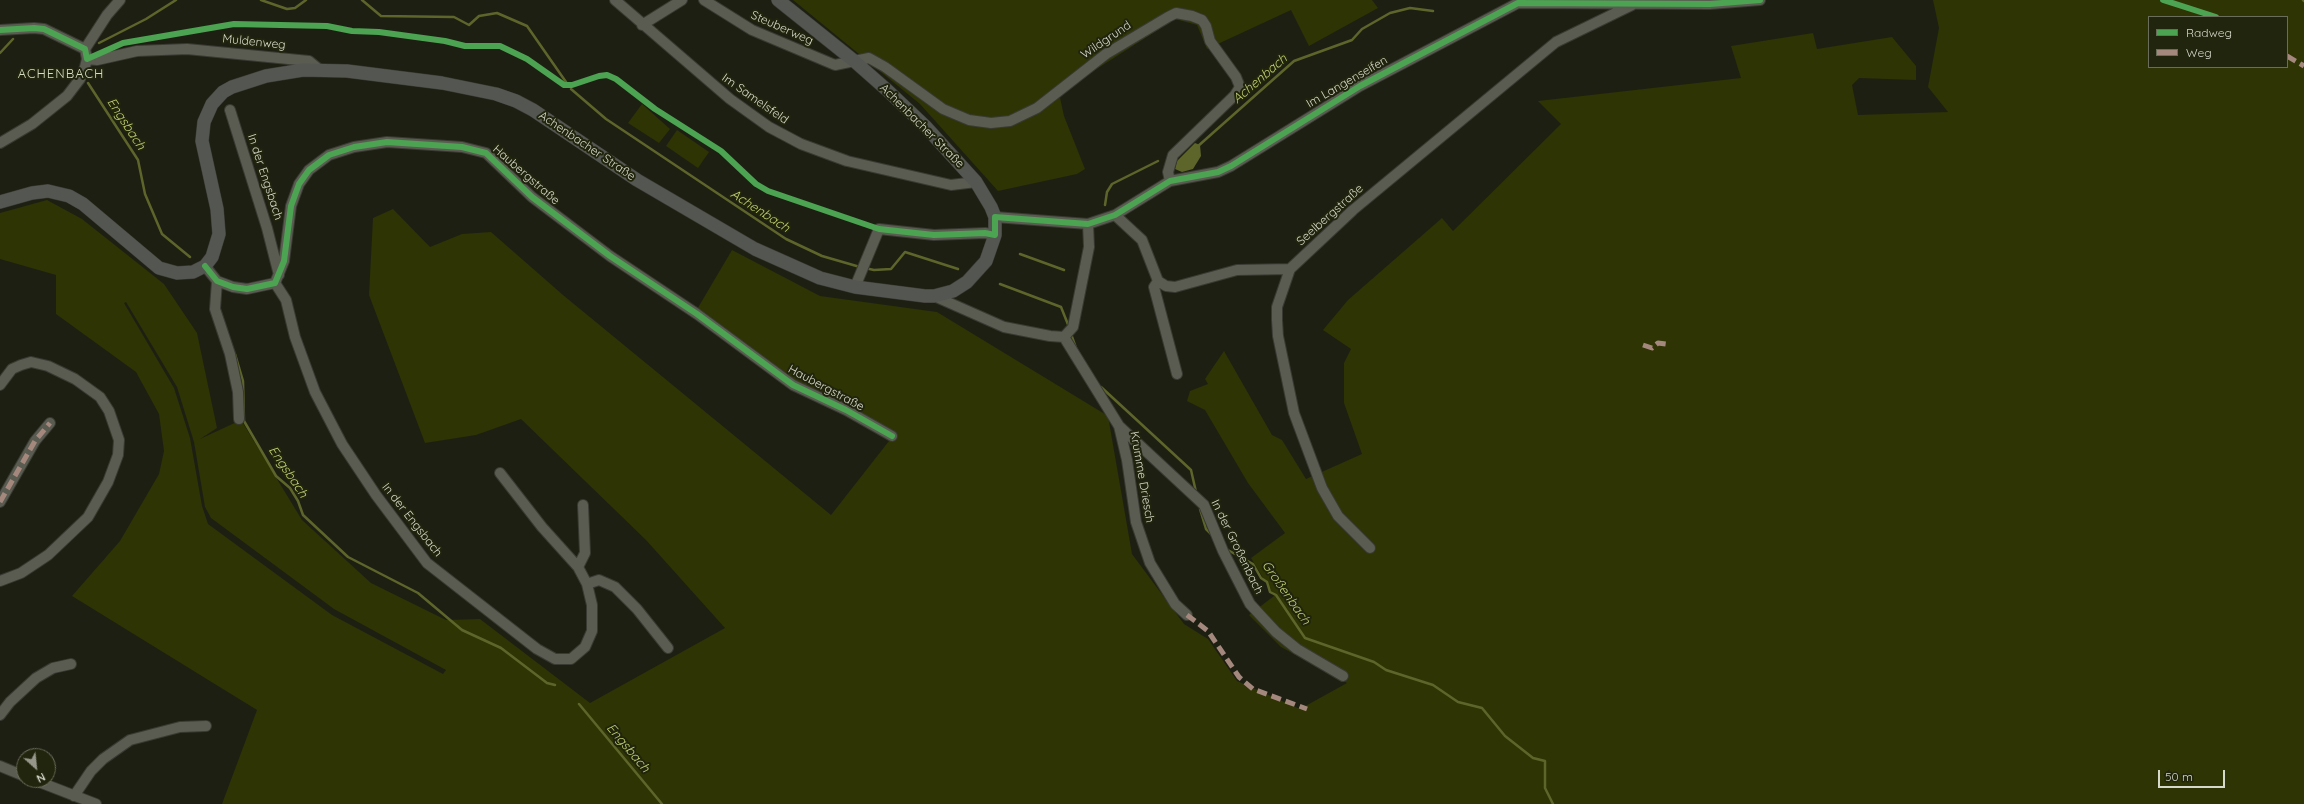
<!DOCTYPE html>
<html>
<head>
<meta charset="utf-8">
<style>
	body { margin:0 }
	#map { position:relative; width:2304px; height:804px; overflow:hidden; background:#1e1f13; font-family:Quicksand,sans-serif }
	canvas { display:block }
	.legend { position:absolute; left:2148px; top:16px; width:140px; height:52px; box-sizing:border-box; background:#21250d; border:1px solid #696d59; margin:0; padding:5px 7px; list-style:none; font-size:12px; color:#d6d8ca }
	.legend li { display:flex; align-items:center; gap:8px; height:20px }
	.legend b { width:20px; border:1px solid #696d59 }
	.north { position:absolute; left:16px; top:748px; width:40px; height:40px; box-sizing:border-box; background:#21250d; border:1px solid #696d59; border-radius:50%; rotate:153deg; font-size:11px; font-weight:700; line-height:16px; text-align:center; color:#d6d8ca }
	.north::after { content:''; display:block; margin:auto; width:14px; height:18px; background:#96978a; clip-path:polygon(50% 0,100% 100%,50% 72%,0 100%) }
	.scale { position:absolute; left:2158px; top:770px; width:67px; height:18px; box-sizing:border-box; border:2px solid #d6d8ca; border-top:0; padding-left:5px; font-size:12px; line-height:14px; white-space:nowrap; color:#d6d8ca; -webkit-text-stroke:3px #21250d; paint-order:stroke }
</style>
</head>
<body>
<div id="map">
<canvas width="2304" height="804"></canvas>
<ul class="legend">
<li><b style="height:5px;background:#4ca352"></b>Radweg</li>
<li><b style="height:5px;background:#a5887d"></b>Weg</li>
</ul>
<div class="north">N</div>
<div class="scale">50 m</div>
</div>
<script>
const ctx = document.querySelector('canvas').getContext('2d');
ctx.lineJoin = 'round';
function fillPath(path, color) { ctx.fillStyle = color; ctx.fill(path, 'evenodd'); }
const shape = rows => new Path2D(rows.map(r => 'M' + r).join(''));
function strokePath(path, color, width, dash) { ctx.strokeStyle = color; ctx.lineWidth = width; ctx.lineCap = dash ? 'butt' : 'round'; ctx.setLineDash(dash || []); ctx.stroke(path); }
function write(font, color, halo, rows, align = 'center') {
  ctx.font = font + ' Quicksand,sans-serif'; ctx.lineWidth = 4; ctx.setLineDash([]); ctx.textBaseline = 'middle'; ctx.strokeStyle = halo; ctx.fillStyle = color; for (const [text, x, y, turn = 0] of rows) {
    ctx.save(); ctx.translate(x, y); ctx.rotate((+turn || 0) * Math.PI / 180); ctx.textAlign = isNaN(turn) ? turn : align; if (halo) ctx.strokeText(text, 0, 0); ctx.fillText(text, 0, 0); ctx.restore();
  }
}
fillPath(shape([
	[793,0,1372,0,1378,8,1309,46,1291,10,1207,49,1197,25,1175,19,1059,93,1064,116,1085,169,1077,174,998,191,920,104],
	[1933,0,2304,0,2304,804,222,804,257,710,72,596,120,541,159,474,164,451,159,414,136,372,56,314,56,275,0,259,0,213,47,200,82,219,164,284,197,333,217,428,200,439,241,420,302,520,371,583,446,620,480,619,590,703,725,628,646,540,521,419,476,435,425,443,369,295,373,218,393,209,430,247,462,234,491,232,563,295,831,515,889,441,844,413,783,381,696,311,732,250,820,296,937,312,1108,416,1132,554,1184,624,1208,639,1237,681,1300,709,1347,683,1281,647,1249,615,1274,596,1251,558,1285,533,1248,483,1205,410,1187,401,1190,391,1208,384,1205,379,1224,351,1272,435,1282,440,1306,479,1362,454,1344,403,1344,363,1351,349,1323,330,1348,300,1442,218,1453,231,1561,124,1538,101,1741,78,1731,46,1813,33,1817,49,1892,37,1916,66,1916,80,1859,78,1852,85,1858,115,1948,112,1928,87,1939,28],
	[2149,17,2287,17,2287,67,2149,67],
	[126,302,177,387,194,442,205,507,211,518,334,609,446,670,443,674,332,615,208,524,202,506,190,438,174,388,124,303],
	[642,104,670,129,659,143,628,123],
	[677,130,709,152,698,168,666,146]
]), '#2e3404');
fillPath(shape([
	[1195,143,1200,145,1201,156,1193,169,1182,172,1175,169,1177,161]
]), '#5e652b');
strokePath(shape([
	[261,0,287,9,295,8,306,0],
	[362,0,381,16,454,17,469,25,479,16,497,13,527,26,566,82],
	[2303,0,2304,1],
	[99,43,146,19,176,0],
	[0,53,13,39],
	[88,83,138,160,145,194,162,234,190,257],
	[571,89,606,119,786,239,822,256,860,267],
	[1197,147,1294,61,1352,40,1362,29,1390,13,1410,8,1433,11],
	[1105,205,1107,192,1112,184,1158,161],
	[1020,254,1064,270],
	[865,268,874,270,891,269,905,252,958,269],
	[1000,284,1061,307,1069,327],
	[1071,334,1076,348],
	[235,354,243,381,244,421,276,476,290,488,298,501,303,515,348,557,418,593,462,630,501,648,547,683,555,685],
	[1101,387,1191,470,1196,492],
	[1200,509,1206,529,1213,536],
	[1226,549,1253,564,1261,578,1267,582,1270,592,1276,595,1305,638,1374,662,1386,670,1433,685,1458,702,1482,708,1505,736,1533,758,1545,761,1545,788,1553,804],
	[579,704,662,804]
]), '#5e652b', 2.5);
const minor = shape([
	[615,0,730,99,769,127,801,144,847,161,951,185,976,182],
	[704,0,752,30,835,65,869,58,885,67,943,109,969,120,991,123,1010,121,1037,108,1106,54,1168,17,1176,13,1192,16,1202,20,1206,26,1210,41,1236,77,1240,87,1235,95,1173,155,1168,172,1170,181],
	[642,25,682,0],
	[0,30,34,28,44,29,85,49],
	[85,49,107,15,120,0],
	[87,59,97,60,137,51,187,49,309,61,320,70],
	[230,110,267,228,279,275],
	[0,143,32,124,67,96,80,79,85,67,87,59,85,49],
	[1115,215,1142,240,1158,281,1166,286,1175,287,1237,270,1290,269],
	[995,217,1088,224,1115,215,1170,181,1218,172,1231,166,1360,86,1518,3,1710,4,1760,0],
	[205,266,217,281,233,287,247,289,275,283,284,261,291,206,299,184,309,170,329,155,354,147,387,142,462,147,486,153,532,197,610,256,697,314,793,385,846,410,892,436],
	[217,281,215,309,230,354,238,392,239,419],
	[1158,281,1154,287,1177,374],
	[275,283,286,300,295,337,315,392,342,444,376,495,427,563,537,649,555,659,571,659,585,647,592,631,592,605,587,584,578,567,542,527,500,473],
	[855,287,879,229,934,235,985,233,995,235],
	[934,296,1004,327,1050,336,1064,337],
	[1064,337,1119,426,1204,505,1223,551,1250,604,1276,632,1297,649,1343,676],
	[1064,337,1073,327,1089,247,1088,224],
	[0,385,12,369,21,365,31,362,48,366,75,379,100,397,109,411,119,440,118,455,108,482,88,517,48,555,21,573,0,581],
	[1119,426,1127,460,1136,522,1150,563,1175,604,1187,615],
	[0,502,35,441,50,423],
	[1370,548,1338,516,1322,488,1294,413,1278,336,1277,320,1277,307,1290,269,1353,210,1556,42,1632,5],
	[578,567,585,553,583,505],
	[587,584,599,580,615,587,637,609,668,648],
	[0,715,10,702,36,678,53,668,71,664],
	[0,766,24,776],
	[34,780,96,804],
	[74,796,91,771,103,759,130,740,180,727,206,726]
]);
const major = shape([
	[0,202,32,193,48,191,69,196,83,204,159,268,177,273,193,272,205,266,212,257,219,234,217,209,202,141,204,122,212,104,223,92,232,87,266,76,303,70,347,71,442,83,496,94,516,101,533,110,637,180,755,249,820,278,855,287,925,296,934,296,953,291,967,282,986,261,995,235,995,217,991,207,976,182,925,126,887,90,853,60,778,0]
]);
strokePath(minor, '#393a31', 12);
strokePath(major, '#393a31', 14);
strokePath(minor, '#5a5c52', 10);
strokePath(major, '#545652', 13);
strokePath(shape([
	[2287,56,2304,66],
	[1643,345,1652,348,1658,343,1666,344],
	[0,502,35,441,50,423],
	[1187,615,1208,631,1239,677,1253,689,1307,709]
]), '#a5887d', 5, [10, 5]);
strokePath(shape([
	[2163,0,2216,17],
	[0,30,34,28,44,29,85,49,87,59,123,43,234,24,327,26,352,31,379,32,445,41,465,46,500,46,527,59,564,85,572,85,599,76,607,75,616,79,655,109,721,151,756,184,768,191,879,229,934,235,985,233,995,235,995,217,1088,224,1115,215,1170,181,1218,172,1231,166,1360,86,1518,3,1710,4,1760,0],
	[205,266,217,281,233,287,247,289,275,283,284,261,291,206,299,184,309,170,329,155,354,147,387,142,462,147,486,153,532,197,610,256,697,314,793,385,846,410,892,436]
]), '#4ca352', 6);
write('12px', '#d6d8ca', '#21250d', [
	["Steuberweg",782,28,24],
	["Wildgrund",1106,40,-34],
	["Muldenweg",254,42,6],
	["Im Langenseifen",1347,82,-30],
	["Im Samelsfeld",755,99,35],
	["Achenbacher Straße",922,126,45],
	["Achenbacher Straße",587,146,34],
	["Haubergstraße",526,175,41],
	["In der Engsbach",265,177,72],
	["Seelbergstraße",1330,215,-42],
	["Haubergstraße",826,388,28],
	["Krumme Driesch",1142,477,80],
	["In der Engsbach",412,520,52],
	["In der Großenbach",1237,547,64]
]);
ctx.letterSpacing = '1px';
write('13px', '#d7ddc0', '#21250d', [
	["ACHENBACH",61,74]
]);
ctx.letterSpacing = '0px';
write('italic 13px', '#bfcc71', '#21250d', [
	["Achenbach",1260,79,-41],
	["Engsbach",126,124,57],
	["Achenbach",760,211,33],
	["Engsbach",288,472,56],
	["Großenbach",1286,593,55],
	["Engsbach",628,748,50]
]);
</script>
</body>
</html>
